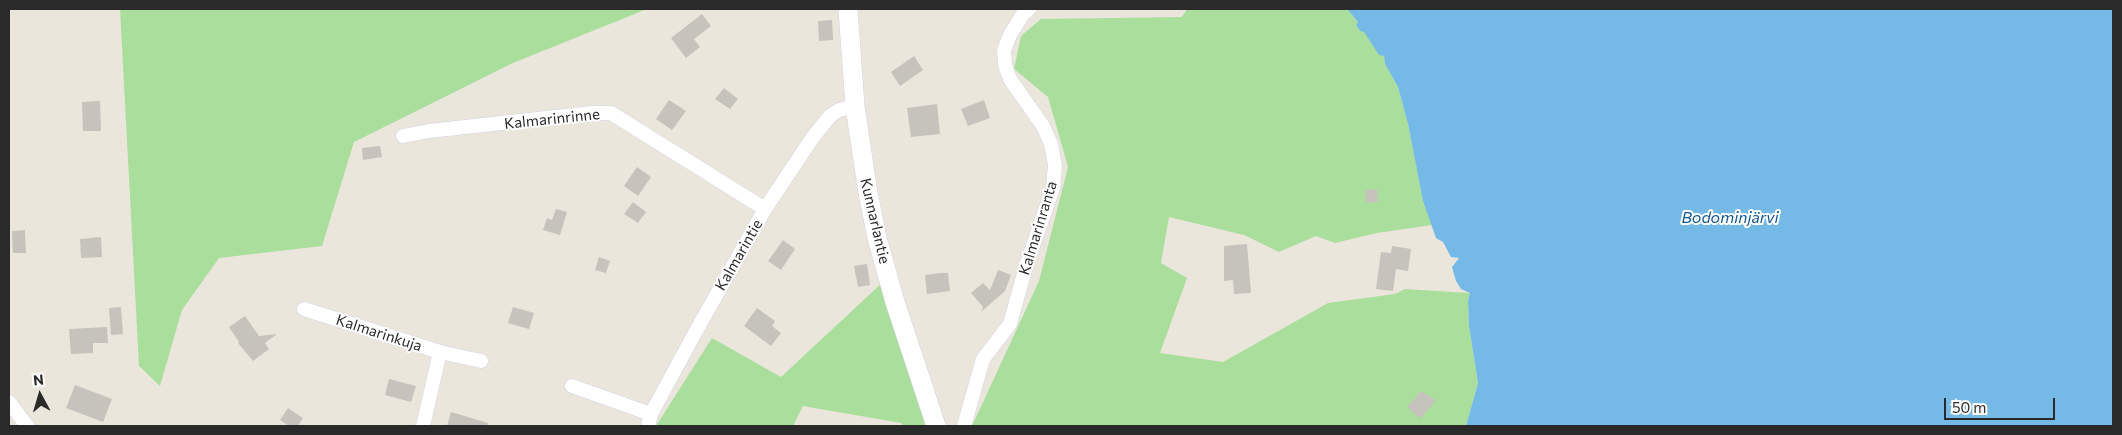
<!DOCTYPE html>
<html>
<head>
<meta charset="utf-8">
<style>
	body { margin:0 }
	#map { position:relative; width:2122px; height:435px; overflow:hidden; background:#ebe6dc; font-family:Commissioner,sans-serif }
	canvas { display:block }
	.frame { position:absolute; inset:0; border:10px solid #2a2a2a; pointer-events:none }
	.north { position:absolute; left:15px; top:370px; width:50px; height:50px; -webkit-text-stroke:4px #fff; paint-order:stroke; rotate:354deg; font-size:14px; font-weight:700; line-height:20px; text-align:center; color:#2a2a2a }
	.north::after { content:''; display:block; margin:auto; width:18px; height:22px; background:#2a2a2a; clip-path:polygon(50% 0,100% 100%,50% 72%,0 100%) }
	.scale { position:absolute; left:1944px; top:398px; width:111px; height:22px; box-sizing:border-box; border:2px solid #2a2a2a; border-top:0; padding-left:6px; font-size:15px; line-height:18px; white-space:nowrap; color:#2a2a2a; -webkit-text-stroke:4px #fff; paint-order:stroke }
</style>
</head>
<body>
<div id="map">
<canvas width="2122" height="435"></canvas>
<div class="frame"></div>
<div class="north">N</div>
<div class="scale">50 m</div>
</div>
<script>
const ctx = document.querySelector('canvas').getContext('2d');
ctx.lineJoin = 'round';
function fillPath(path, color) { ctx.fillStyle = color; ctx.fill(path, 'evenodd'); }
const shape = rows => new Path2D(rows.map(r => 'M' + r).join(''));
function strokePath(path, color, width, dash) { ctx.strokeStyle = color; ctx.lineWidth = width; ctx.lineCap = dash ? 'butt' : 'round'; ctx.setLineDash(dash || []); ctx.stroke(path); }
function write(font, color, halo, rows, align = 'center') {
  ctx.font = font + ' Commissioner,sans-serif'; ctx.lineWidth = 4; ctx.setLineDash([]); ctx.textBaseline = 'middle'; ctx.strokeStyle = halo; ctx.fillStyle = color; for (const [text, x, y, turn = 0] of rows) {
    ctx.save(); ctx.translate(x, y); ctx.rotate((+turn || 0) * Math.PI / 180); ctx.textAlign = isNaN(turn) ? turn : align; if (halo) ctx.strokeText(text, 0, 0); ctx.fillText(text, 0, 0); ctx.restore();
  }
}
fillPath(shape([
	[120,9,647,9,513,63,354,142,322,246,219,258,182,310,160,386,139,366],
	[1187,9,1347,9,1358,22,1356,25,1360,31,1364,31,1379,54,1384,56,1385,64,1398,87,1408,124,1423,200,1432,225,1377,233,1335,243,1316,236,1279,252,1244,235,1169,217,1161,263,1187,278,1160,353,1223,362,1328,303,1395,294,1405,289,1470,293,1468,301,1469,326,1478,383,1466,426,972,426,1039,281,1068,167,1048,97,1014,69,1021,36,1041,19,1182,17],
	[883,282,929,426,904,426,901,423,803,406,793,426,656,426,712,338,781,377]
]), '#aade9c');
fillPath(shape([
	[1347,9,2113,9,2113,426,1466,426,1478,383,1469,326,1468,301,1470,293,1461,289,1456,281,1452,267,1459,258,1451,257,1443,242,1436,238,1423,201,1408,124,1398,87,1385,64,1384,56,1379,55,1364,32,1360,31,1356,25,1358,22]
]), '#75bae7');
fillPath(shape([
	[702,14,711,26,694,39,700,47,686,58,671,38],
	[832,20,833,40,819,41,818,21],
	[914,56,923,70,900,86,891,72],
	[724,88,738,99,730,109,715,99],
	[669,100,686,111,672,130,656,119],
	[984,100,990,118,968,126,961,109],
	[100,101,101,131,83,131,82,102],
	[937,104,940,134,911,137,907,108],
	[380,146,382,157,363,160,362,148],
	[637,167,651,177,638,196,624,186],
	[1377,189,1378,202,1366,203,1365,190],
	[633,202,646,212,638,223,624,214],
	[556,209,567,212,560,235,543,230,547,218,552,220],
	[25,230,26,253,13,253,12,231],
	[101,237,102,257,81,258,80,239],
	[783,240,795,249,781,270,768,261],
	[1247,244,1251,293,1234,294,1233,280,1224,281,1224,246],
	[1392,246,1411,249,1408,271,1396,269,1393,291,1376,289,1381,252,1391,253],
	[599,257,610,261,606,273,595,270],
	[867,264,870,285,858,287,854,266],
	[998,270,1011,275,1005,291,981,312,983,307,971,293,983,283,990,290],
	[940,273,948,273,950,291,927,294,925,275],
	[121,307,123,334,111,335,109,308],
	[513,307,534,313,529,329,508,323],
	[757,308,775,321,772,326,781,333,771,346,744,326],
	[245,316,259,336,277,334,265,343,269,349,253,361,238,343,239,342,229,327],
	[107,327,108,343,93,343,93,353,71,354,69,329],
	[389,379,416,386,411,402,385,395],
	[75,385,112,399,103,422,66,408],
	[1421,391,1436,400,1420,419,1407,407],
	[288,408,303,418,298,426,289,426,280,420],
	[451,412,488,423,487,426,447,426]
]), '#c6c3bc');
const minor = shape([
	[403,136,429,131,592,113,611,113,765,209],
	[304,309,440,352,423,426],
	[440,352,481,361],
	[572,386,651,414],
	[9,402,27,426],
	[648,426,651,414,696,331,765,209,813,137,830,116,839,110,855,106],
	[964,426,983,359,1010,324,1026,266,1053,188,1055,165,1051,144,1043,126,1010,79,1005,65,1004,50,1010,35,1023,14,1029,9]
]);
const secondary = shape([
	[848,9,855,106,868,193,877,238,895,302,936,426]
]);
strokePath(minor, '#d2d3e1', 15);
strokePath(secondary, '#d2d3e1', 20);
strokePath(minor, '#fff', 14);
strokePath(secondary, '#fff', 19);
write('15px', '#2a2a2a', '#fff', [
	["Kalmarinrinne",552,119,-6],
	["Kunnarlantie",875,221,77],
	["Kalmarinranta",1038,228,-73],
	["Kalmarintie",739,255,-60],
	["Kalmarinkuja",379,333,18]
]);
write('italic 16px', '#155792', '#fff', [
	["Bodominjärvi",1730,218]
]);
</script>
</body>
</html>
